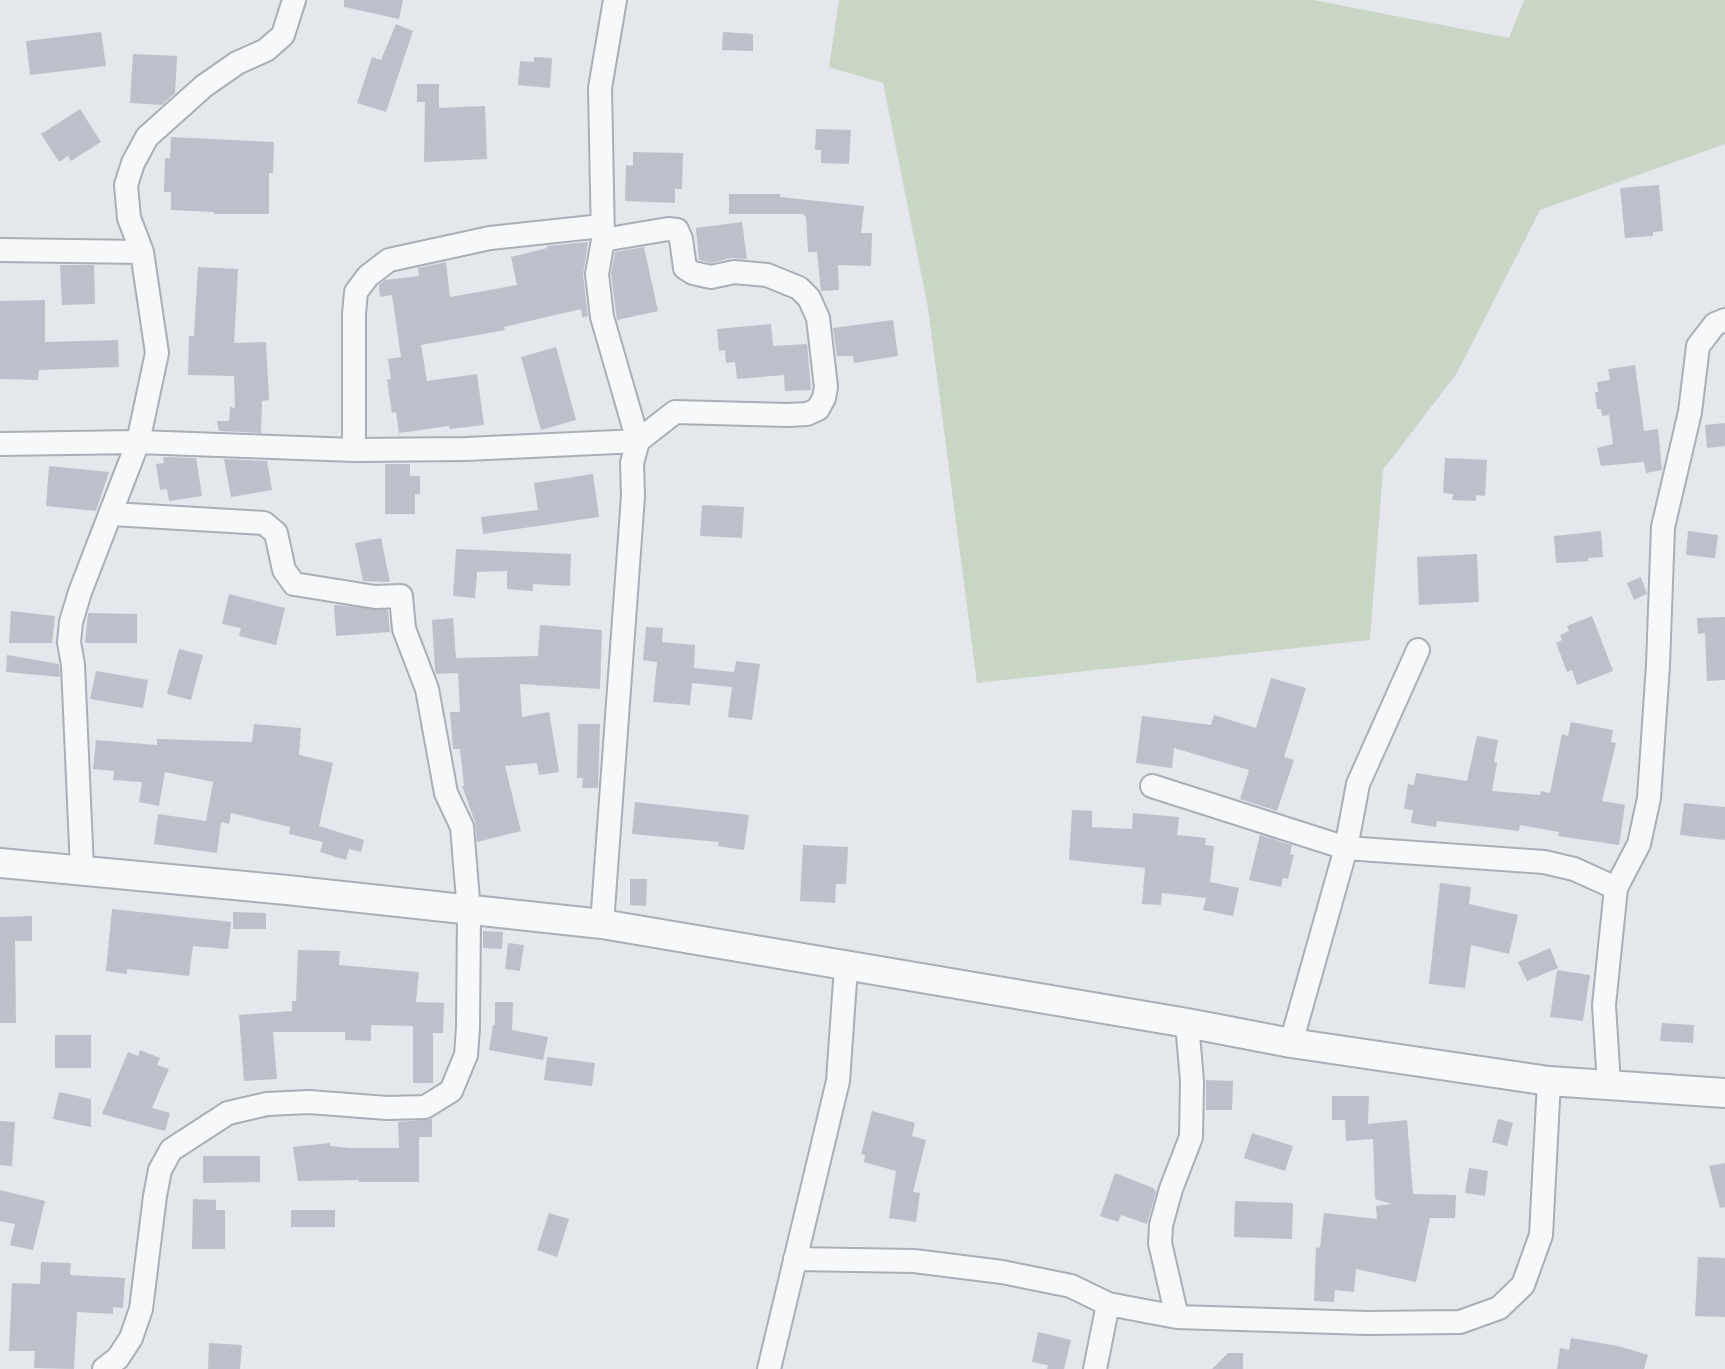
<!DOCTYPE html>
<html>
<head>
<meta charset="utf-8">
<style>
	body { margin:0 }
	canvas { display:block; background:#e4e7ec }
</style>
</head>
<body>
<canvas width="1725" height="1369"></canvas>
<script>
const ctx = document.querySelector('canvas').getContext('2d');
ctx.lineJoin = 'round';
function fillPath(path, color) { ctx.fillStyle = color; ctx.fill(path, 'evenodd'); }
const shape = rows => new Path2D(rows.map(r => 'M' + r).join(''));
function strokePath(path, color, width, dash) { ctx.strokeStyle = color; ctx.lineWidth = width; ctx.lineCap = dash ? 'butt' : 'round'; ctx.setLineDash(dash || []); ctx.stroke(path); }
fillPath(shape([
	[839,0,1313,0,1509,38,1524,0,1725,0,1725,144,1540,210,1457,373,1383,470,1370,640,977,683,928,308,883,83,829,67]
]), '#c9d6c5');
fillPath(shape([
	[344,0,403,0,399,19,344,7],
	[396,24,413,31,386,112,357,103,372,57,381,60],
	[101,32,106,66,30,75,26,41],
	[723,32,753,34,753,51,722,50],
	[133,54,177,56,175,93,162,105,130,103],
	[534,57,552,58,550,88,518,85,520,61,534,62],
	[417,84,439,84,439,108,485,106,487,159,424,162,425,102,417,102],
	[80,109,101,142,71,161,68,156,59,162,41,134],
	[816,129,851,130,849,164,821,163,821,150,815,150],
	[171,137,274,142,273,173,269,173,269,214,214,214,214,212,171,210,171,192,164,192,165,158,170,159],
	[633,152,683,153,682,189,675,189,675,203,625,201,626,165,633,166],
	[1659,185,1663,231,1653,232,1653,236,1625,238,1620,188],
	[729,194,780,194,780,197,864,206,861,233,872,233,871,266,838,265,839,290,821,291,817,252,808,252,806,217,803,214,729,214],
	[742,222,747,259,731,258,711,263,699,260,696,228],
	[588,242,583,275,588,316,582,317,581,309,504,327,505,330,421,345,427,381,477,374,484,425,450,429,449,426,399,433,396,412,392,413,387,380,391,379,388,359,401,357,392,295,380,297,379,285,385,280,419,276,418,268,446,262,450,297,517,285,511,257,547,248,547,246],
	[644,247,658,311,617,320,611,274,615,252],
	[60,265,94,265,95,304,62,305],
	[198,267,238,269,234,343,266,342,269,400,262,401,261,433,219,431,217,421,229,421,230,407,235,408,234,376,188,375,189,336,194,336],
	[45,300,45,342,118,340,119,367,39,370,38,380,0,379,0,301],
	[893,320,898,356,854,363,853,356,837,356,833,328],
	[771,324,773,346,807,344,811,390,785,391,784,375,737,379,735,362,726,363,725,350,719,351,717,329],
	[556,347,576,420,541,430,521,357],
	[1635,365,1644,431,1658,429,1662,470,1646,473,1644,462,1601,466,1597,448,1613,444,1609,415,1602,416,1601,409,1597,409,1595,392,1598,392,1597,382,1610,380,1608,369],
	[1725,423,1725,446,1707,448,1705,425],
	[163,457,196,458,202,496,169,501,167,489,160,490,156,464,164,463],
	[1445,458,1487,460,1485,496,1476,495,1476,501,1452,500,1453,494,1443,493],
	[224,459,267,461,272,490,231,497],
	[385,464,410,464,410,476,420,476,420,494,415,494,415,514,385,514],
	[49,466,109,472,96,511,46,506],
	[593,474,599,517,483,534,481,517,538,510,534,483],
	[702,505,744,507,742,538,700,536],
	[1601,531,1603,557,1588,558,1589,561,1556,563,1554,536],
	[1688,531,1718,535,1715,558,1686,555],
	[381,538,390,582,363,581,355,543],
	[456,549,571,554,570,586,533,584,533,591,507,589,507,571,477,572,475,598,453,596],
	[1477,554,1479,602,1419,605,1417,557],
	[1641,577,1647,594,1634,600,1627,583],
	[229,594,285,608,276,645,239,636,241,628,222,624],
	[334,605,388,610,390,632,336,636],
	[11,611,55,616,52,643,9,643],
	[88,613,137,614,137,643,85,643],
	[1592,616,1613,671,1577,685,1572,670,1567,672,1556,643,1562,640,1560,635,1569,631,1567,626],
	[1725,617,1725,680,1707,681,1705,633,1698,634,1697,618],
	[453,618,456,658,538,656,540,625,602,630,600,689,520,684,522,717,549,712,559,772,539,775,537,763,505,766,521,831,477,842,475,822,462,786,464,786,460,749,453,749,450,712,460,712,458,673,436,674,435,670,432,620],
	[646,627,663,628,662,642,695,645,694,668,734,672,736,661,760,664,752,720,728,717,732,687,692,683,690,705,653,702,657,662,643,660],
	[179,649,203,655,191,700,167,694],
	[7,655,59,664,60,677,6,672],
	[96,671,148,680,143,708,90,699],
	[1271,678,1306,688,1284,757,1294,760,1277,811,1240,799,1249,770,1174,748,1172,768,1136,763,1142,716,1211,725,1214,715,1256,728],
	[1571,722,1613,730,1611,742,1616,743,1602,801,1625,805,1619,845,1558,836,1559,832,1520,825,1519,831,1437,821,1436,827,1411,823,1413,810,1404,809,1408,784,1414,785,1416,773,1467,781,1477,736,1498,740,1494,762,1497,763,1492,791,1540,795,1541,791,1550,793,1562,734,1568,736],
	[254,724,301,728,299,755,333,763,319,826,364,840,361,852,349,849,346,860,320,852,323,842,289,834,290,827,231,813,229,824,221,822,217,853,154,844,158,814,206,821,213,782,165,772,159,806,139,802,142,782,113,780,114,771,93,769,96,740,157,745,157,739,252,742],
	[578,724,600,724,598,788,582,788,583,778,577,778],
	[635,802,749,815,744,850,718,846,719,842,632,834],
	[1684,803,1725,807,1725,840,1680,835],
	[1072,810,1092,811,1092,827,1132,829,1133,813,1179,817,1177,835,1206,838,1205,845,1214,846,1210,882,1239,888,1233,916,1203,910,1206,898,1162,893,1161,905,1142,904,1145,868,1069,860],
	[1260,835,1292,845,1290,854,1294,855,1288,879,1283,878,1281,887,1249,880],
	[803,845,848,847,846,884,836,884,835,903,800,901],
	[630,879,647,879,646,906,630,905],
	[1440,883,1471,887,1469,904,1518,915,1509,954,1471,945,1465,988,1429,984],
	[112,909,231,922,228,949,193,946,189,976,127,969,127,974,106,971],
	[233,912,266,913,266,929,233,929],
	[32,916,32,941,15,941,16,1023,0,1023,0,917],
	[483,931,503,932,502,949,483,948],
	[508,943,524,945,520,971,505,969],
	[1550,948,1558,968,1527,981,1518,962],
	[298,950,340,951,339,965,419,972,416,1002,444,1003,443,1033,433,1033,433,1083,413,1083,413,1026,371,1025,371,1041,345,1040,345,1032,273,1032,277,1079,244,1081,239,1015,292,1011,292,1001,296,1001],
	[1557,970,1590,975,1583,1021,1550,1017],
	[495,1002,513,1002,512,1030,548,1037,543,1060,489,1050,493,1025,495,1025],
	[1662,1023,1694,1025,1693,1043,1660,1041],
	[55,1035,91,1035,91,1068,55,1068],
	[140,1050,160,1058,157,1065,169,1069,152,1108,170,1113,165,1131,102,1114,128,1052,138,1056],
	[547,1057,595,1063,592,1086,544,1080],
	[1206,1080,1233,1081,1232,1110,1206,1110],
	[59,1092,91,1099,91,1127,53,1119],
	[1332,1096,1369,1096,1368,1124,1407,1120,1413,1194,1456,1195,1455,1218,1430,1218,1416,1282,1356,1269,1354,1292,1335,1290,1334,1302,1314,1301,1316,1247,1320,1248,1324,1213,1377,1219,1376,1206,1392,1204,1375,1199,1373,1139,1346,1141,1345,1120,1332,1120],
	[872,1111,915,1123,912,1136,926,1140,913,1192,920,1193,916,1222,889,1218,896,1171,864,1162,865,1155,861,1154],
	[432,1119,432,1137,419,1137,419,1182,359,1182,359,1180,298,1181,293,1147,330,1143,330,1146,350,1148,399,1148,398,1122],
	[1498,1119,1513,1123,1507,1146,1492,1142],
	[0,1121,15,1122,12,1166,0,1165],
	[1252,1133,1293,1146,1285,1171,1244,1158],
	[203,1156,260,1156,260,1182,203,1183],
	[1725,1163,1725,1207,1720,1208,1709,1166],
	[1469,1168,1488,1171,1485,1196,1465,1193],
	[1115,1173,1153,1188,1156,1192,1147,1224,1121,1215,1118,1222,1100,1216],
	[0,1190,45,1201,33,1250,10,1245,15,1224,0,1221],
	[193,1199,216,1200,216,1210,225,1210,225,1249,192,1249],
	[1235,1201,1293,1203,1292,1239,1234,1237],
	[291,1210,335,1210,335,1227,291,1227],
	[549,1213,569,1219,557,1257,537,1250],
	[1698,1257,1725,1258,1725,1317,1695,1316],
	[41,1262,71,1263,70,1275,125,1278,123,1308,113,1307,113,1314,77,1312,74,1369,34,1368,35,1351,9,1351,12,1283,40,1284],
	[1038,1332,1071,1340,1064,1369,1047,1369,1048,1365,1032,1362],
	[1571,1338,1618,1346,1648,1355,1644,1369,1557,1369,1560,1348,1569,1350],
	[209,1343,242,1345,240,1369,208,1369],
	[1228,1353,1243,1353,1243,1369,1212,1369]
]), '#bbc0ca');
const minor = shape([
	[0,250,142,252],
	[0,444,138,442,354,450,466,449,638,441,675,412,787,415,807,414,818,409,824,398,826,387,818,318,809,298,799,288,767,275,734,272,711,277,693,273,685,268,681,239,677,230,668,229,603,240],
	[354,450,354,314,356,292,368,276,389,260,490,238,602,226],
	[1152,786,1346,848,1544,862,1574,869,1616,888],
	[82,869,73,665,69,642,71,622,80,592,138,442,157,353,142,252,129,218,126,185,133,163,147,137,204,86,237,63,266,50,283,35,294,0],
	[602,924,633,496,632,463,638,441,602,317,597,274,603,240,600,88,615,0],
	[1291,1043,1346,848,1358,784,1418,650],
	[1609,1085,1604,1005,1616,888,1639,844,1649,798,1658,665,1663,527,1690,412,1698,346,1715,324,1725,320],
	[795,1259,914,1261,1002,1272,1071,1286,1108,1304,1177,1317,1367,1323,1460,1322,1499,1308,1523,1285,1541,1235,1549,1081],
	[1177,1317,1160,1243,1161,1225,1171,1189,1191,1137,1192,1081,1187,1023],
	[104,1369,118,1358,131,1338,141,1309,155,1196,160,1170,171,1150,228,1113,267,1104,309,1102,387,1108,425,1107,451,1091,466,1055,468,1028,469,912,462,827,446,793,427,689,404,629,401,596,375,597,294,584,284,570,276,533,264,523,112,514],
	[769,1369,838,1081,846,967],
	[1095,1369,1108,1304]
]);
const tertiary = shape([
	[0,863,287,890,602,924,1187,1023,1291,1043,1549,1081,1725,1093]
]);
strokePath(minor, '#a9aeb7', 26);
strokePath(tertiary, '#a9aeb7', 32);
strokePath(minor, '#f7f8fa', 22);
strokePath(tertiary, '#f7f8fa', 28);
</script>
</body>
</html>
